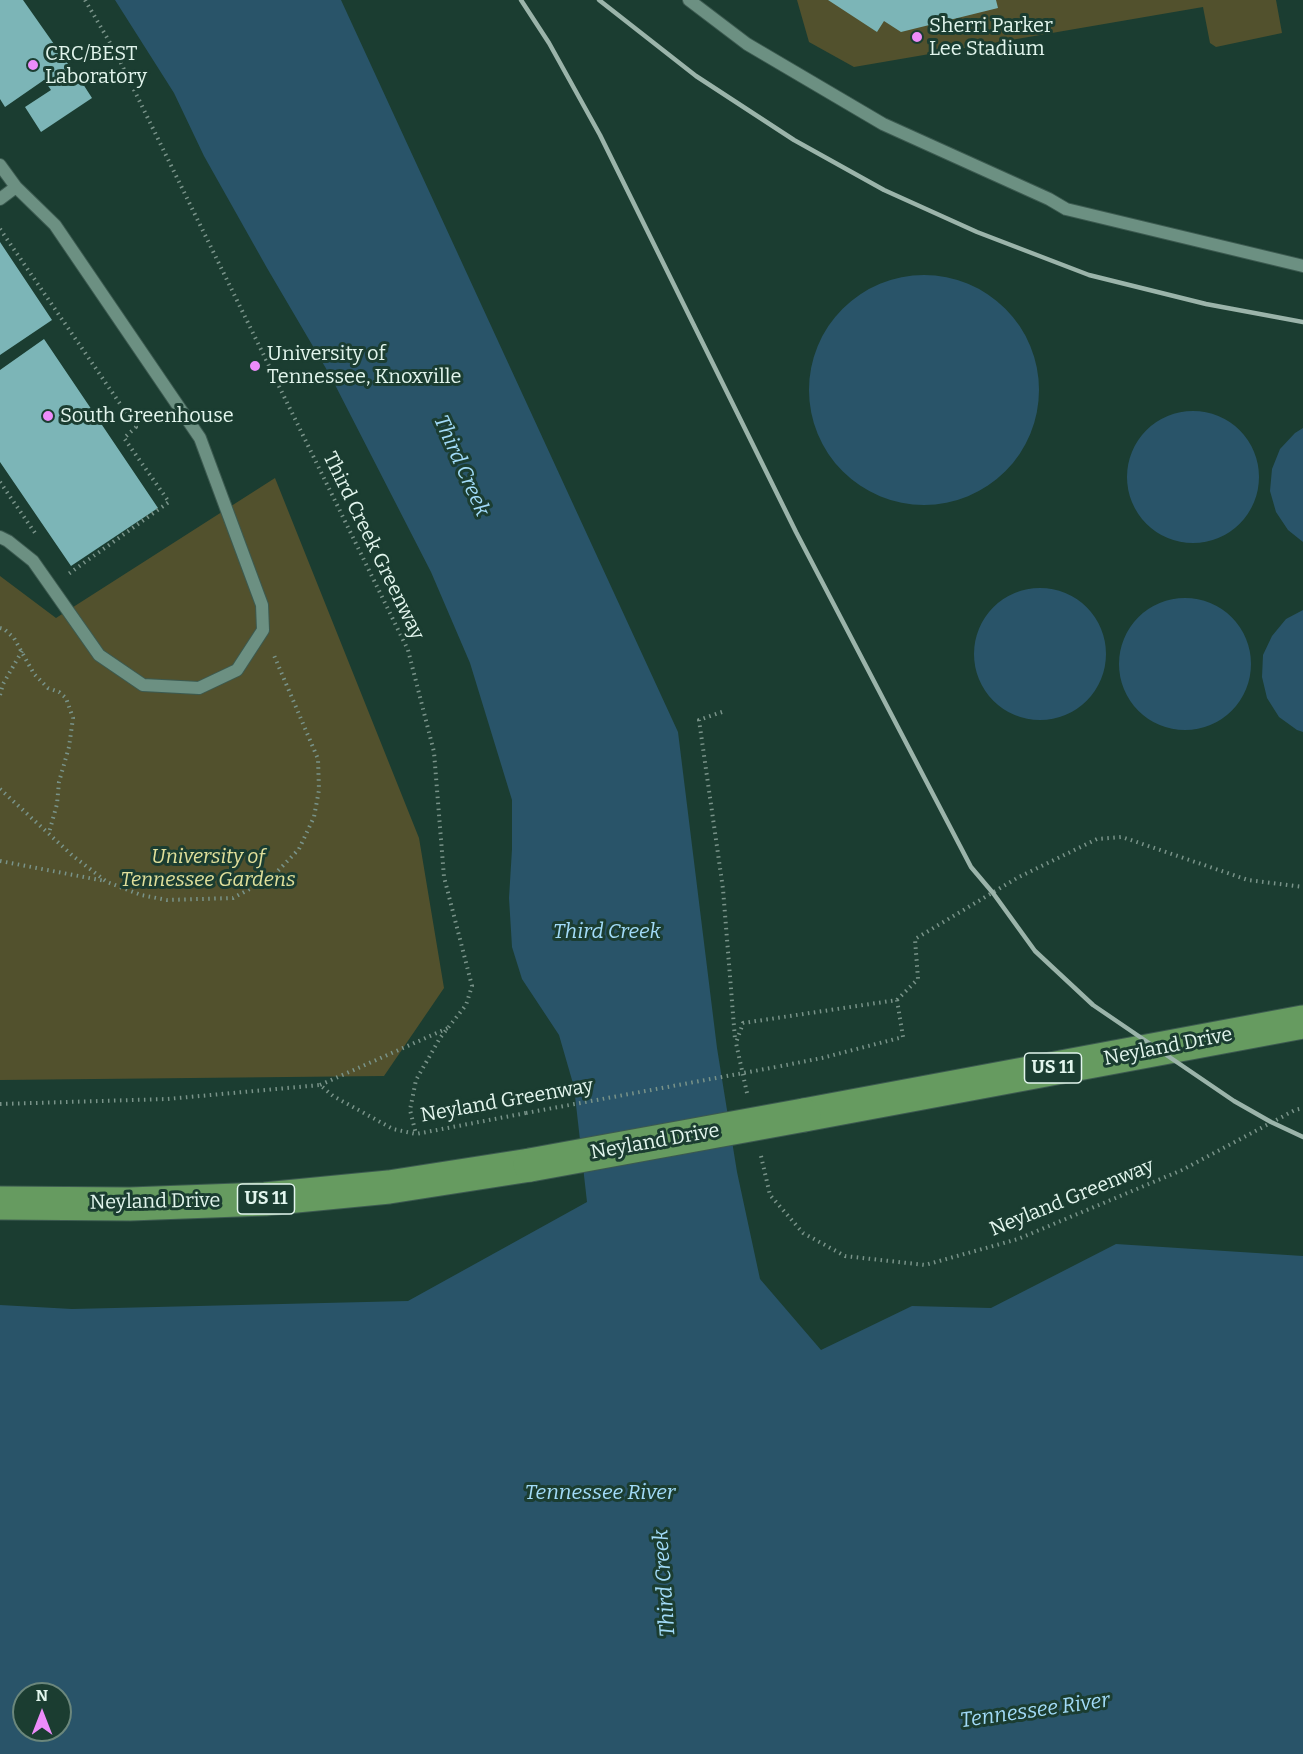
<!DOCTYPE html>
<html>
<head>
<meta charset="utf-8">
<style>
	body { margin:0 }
	#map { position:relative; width:1303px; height:1754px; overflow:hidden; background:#1b3d31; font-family:Bitter,serif }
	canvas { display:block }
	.north { position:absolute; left:12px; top:1682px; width:60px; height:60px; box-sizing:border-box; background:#1b3d31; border:2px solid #6b877c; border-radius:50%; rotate:0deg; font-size:16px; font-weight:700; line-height:24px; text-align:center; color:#e2f5ed }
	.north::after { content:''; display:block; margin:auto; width:21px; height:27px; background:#ed8cfa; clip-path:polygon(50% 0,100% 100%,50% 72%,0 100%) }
</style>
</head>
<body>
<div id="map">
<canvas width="1303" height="1754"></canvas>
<div class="north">N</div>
</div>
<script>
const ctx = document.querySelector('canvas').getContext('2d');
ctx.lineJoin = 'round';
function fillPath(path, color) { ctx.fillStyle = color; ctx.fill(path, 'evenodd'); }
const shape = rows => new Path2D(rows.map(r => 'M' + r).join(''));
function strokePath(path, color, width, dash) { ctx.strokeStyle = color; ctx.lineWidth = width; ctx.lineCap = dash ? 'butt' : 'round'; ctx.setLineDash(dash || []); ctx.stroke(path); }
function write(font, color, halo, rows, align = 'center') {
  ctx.font = font + ' Bitter,serif'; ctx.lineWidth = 6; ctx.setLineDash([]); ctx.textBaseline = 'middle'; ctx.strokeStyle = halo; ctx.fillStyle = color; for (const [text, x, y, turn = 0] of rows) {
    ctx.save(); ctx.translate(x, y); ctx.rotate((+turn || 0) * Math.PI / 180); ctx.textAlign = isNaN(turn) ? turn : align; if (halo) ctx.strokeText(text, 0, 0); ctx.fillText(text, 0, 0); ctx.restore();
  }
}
fillPath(shape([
	[797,0,1276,0,1282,33,1216,47,1210,43,1203,7,854,67,809,42],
	[275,478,419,838,444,988,384,1076,0,1080,0,576,56,618]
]), '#52512d');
fillPath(shape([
	[115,0,341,0,678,732,717,1048,737,1172,760,1279,821,1350,912,1306,991,1308,1116,1244,1303,1256,1303,1754,0,1754,0,1305,72,1309,408,1301,587,1202,574,1087,559,1035,522,979,512,947,509,898,512,849,512,800,470,663,431,572,331,377,267,268,204,156,174,93],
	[24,1694,60,1694,60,1730,24,1730],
	'809 390a115 115 0 1 1 230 0a115 115 0 1 1-230 0Z',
	'1127 477a66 66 0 1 1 132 0a66 66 0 1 1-132 0Z',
	[1303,428,1303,542,1288,530,1276,512,1270,491,1272,469,1280,449,1295,433],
	'974 654a66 66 0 1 1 132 0a66 66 0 1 1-132 0Z',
	'1119 664a66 66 0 1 1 132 0a66 66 0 1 1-132 0Z',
	[1303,610,1303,732,1297,730,1279,717,1267,698,1262,677,1263,655,1272,636,1286,619]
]), '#295469');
fillPath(shape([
	[0,0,23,0,68,64,65,66,69,73,74,70,92,98,41,132,25,107,51,90,44,80,5,107,0,99],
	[828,0,996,0,998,8,901,32,884,21,877,32],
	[0,242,52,320,0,355],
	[44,339,158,508,71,566,0,462,0,370]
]), '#7cb5b7');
const service = shape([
	[689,0,747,44,883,124,1049,199,1066,209,1303,266],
	[0,165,16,187,55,225,200,438,262,605,263,630,237,670,199,688,143,685,99,655,33,561,8,541,0,537],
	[0,199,16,187]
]);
const primary = shape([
	[804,1115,1303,1022],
	[0,1203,130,1204,265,1199,389,1187,530,1165]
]);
strokePath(service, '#3c5a50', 14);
strokePath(primary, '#3c5a50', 35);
strokePath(shape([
	[85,0,116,53,408,650,434,752,444,877,472,986,466,1005,440,1038,416,1080,410,1110,416,1134],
	[0,229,136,427,124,438,169,502,67,575],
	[0,482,35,533],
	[0,628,4,629,14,638,34,674,48,688,59,692,66,698,73,718,69,747,59,782,57,804,49,833],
	[0,695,3,684,22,651],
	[722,712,699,720,723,889,735,1039],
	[0,789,73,856,107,882,141,895,167,900,233,898,272,877,299,849,314,817,319,790,318,759,273,653],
	[0,861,105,881],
	[897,1000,918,979,915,939,1017,878,1097,839,1122,837,1248,880,1303,887],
	[320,1085,448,1028],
	[747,1093,736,1043,743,1023,897,1000,903,1037,822,1058,776,1067],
	[0,1104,167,1099,320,1085,333,1096,393,1129,416,1134,526,1113],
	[761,1156,770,1195,803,1233,845,1256,925,1265,1018,1239,1182,1170,1295,1110,1303,1108]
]), '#799389', 4, [1.5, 4.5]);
strokePath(service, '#6c9082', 12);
strokePath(primary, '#669b60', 33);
strokePath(shape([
	[521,0,549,43,600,135,796,532,971,867,993,893,1035,951,1093,1005,1234,1101,1271,1122,1303,1137],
	[599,0,696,76,794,140,884,190,977,232,1089,275,1206,304,1303,322]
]), '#9bb4aa', 4.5);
const primaryBridge = shape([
	[530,1165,804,1115]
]);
strokePath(primaryBridge, '#3c5a50', 35, []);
strokePath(shape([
	[526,1113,776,1067]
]), '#799389', 4, [1.5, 4.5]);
strokePath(primaryBridge, '#669b60', 33);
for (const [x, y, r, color] of [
	[917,37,6,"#ed8cfa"],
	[33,65,6,"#ed8cfa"],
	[255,366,6,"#ed8cfa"],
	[48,416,6,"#ed8cfa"]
]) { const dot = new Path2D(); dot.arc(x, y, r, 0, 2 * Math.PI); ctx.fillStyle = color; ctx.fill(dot); strokePath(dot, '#1b3d31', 2); }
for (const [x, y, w] of [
	[1053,1068,57],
	[266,1199,57]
]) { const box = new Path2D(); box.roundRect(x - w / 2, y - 15, w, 30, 4.5); ctx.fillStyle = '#1b3d31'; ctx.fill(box); strokePath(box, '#e2f5ed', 1.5); }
write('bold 18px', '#e2f5ed', null, [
	["US 11",1053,1068],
	["US 11",266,1199]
]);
write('20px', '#e2f5ed', '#1b3d31', [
	["Sherri Parker",929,26],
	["Lee Stadium",929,49],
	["CRC/BEST",45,54],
	["Laboratory",45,77],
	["University of",267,354],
	["Tennessee, Knoxville",267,377],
	["South Greenhouse",60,416]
], 'left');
write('20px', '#e2f5ed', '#1b3d31', [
	["Third Creek Greenway",373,546,64],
	["Neyland Drive",1168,1047,-11],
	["Neyland Greenway",507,1101,-10],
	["Neyland Drive",655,1142,-10],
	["Neyland Greenway",1072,1198,-22],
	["Neyland Drive",155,1202,-1]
]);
write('italic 20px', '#e1e09b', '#1b3d31', [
	["University of",208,857],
	["Tennessee Gardens",208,880]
]);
write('italic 21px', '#a2dbf8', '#1b3d31', [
	["Third Creek",461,466,66],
	["Third Creek",607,932],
	["Tennessee River",600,1493],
	["Third Creek",665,1583,-94],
	["Tennessee River",1035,1711,-8]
]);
</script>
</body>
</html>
